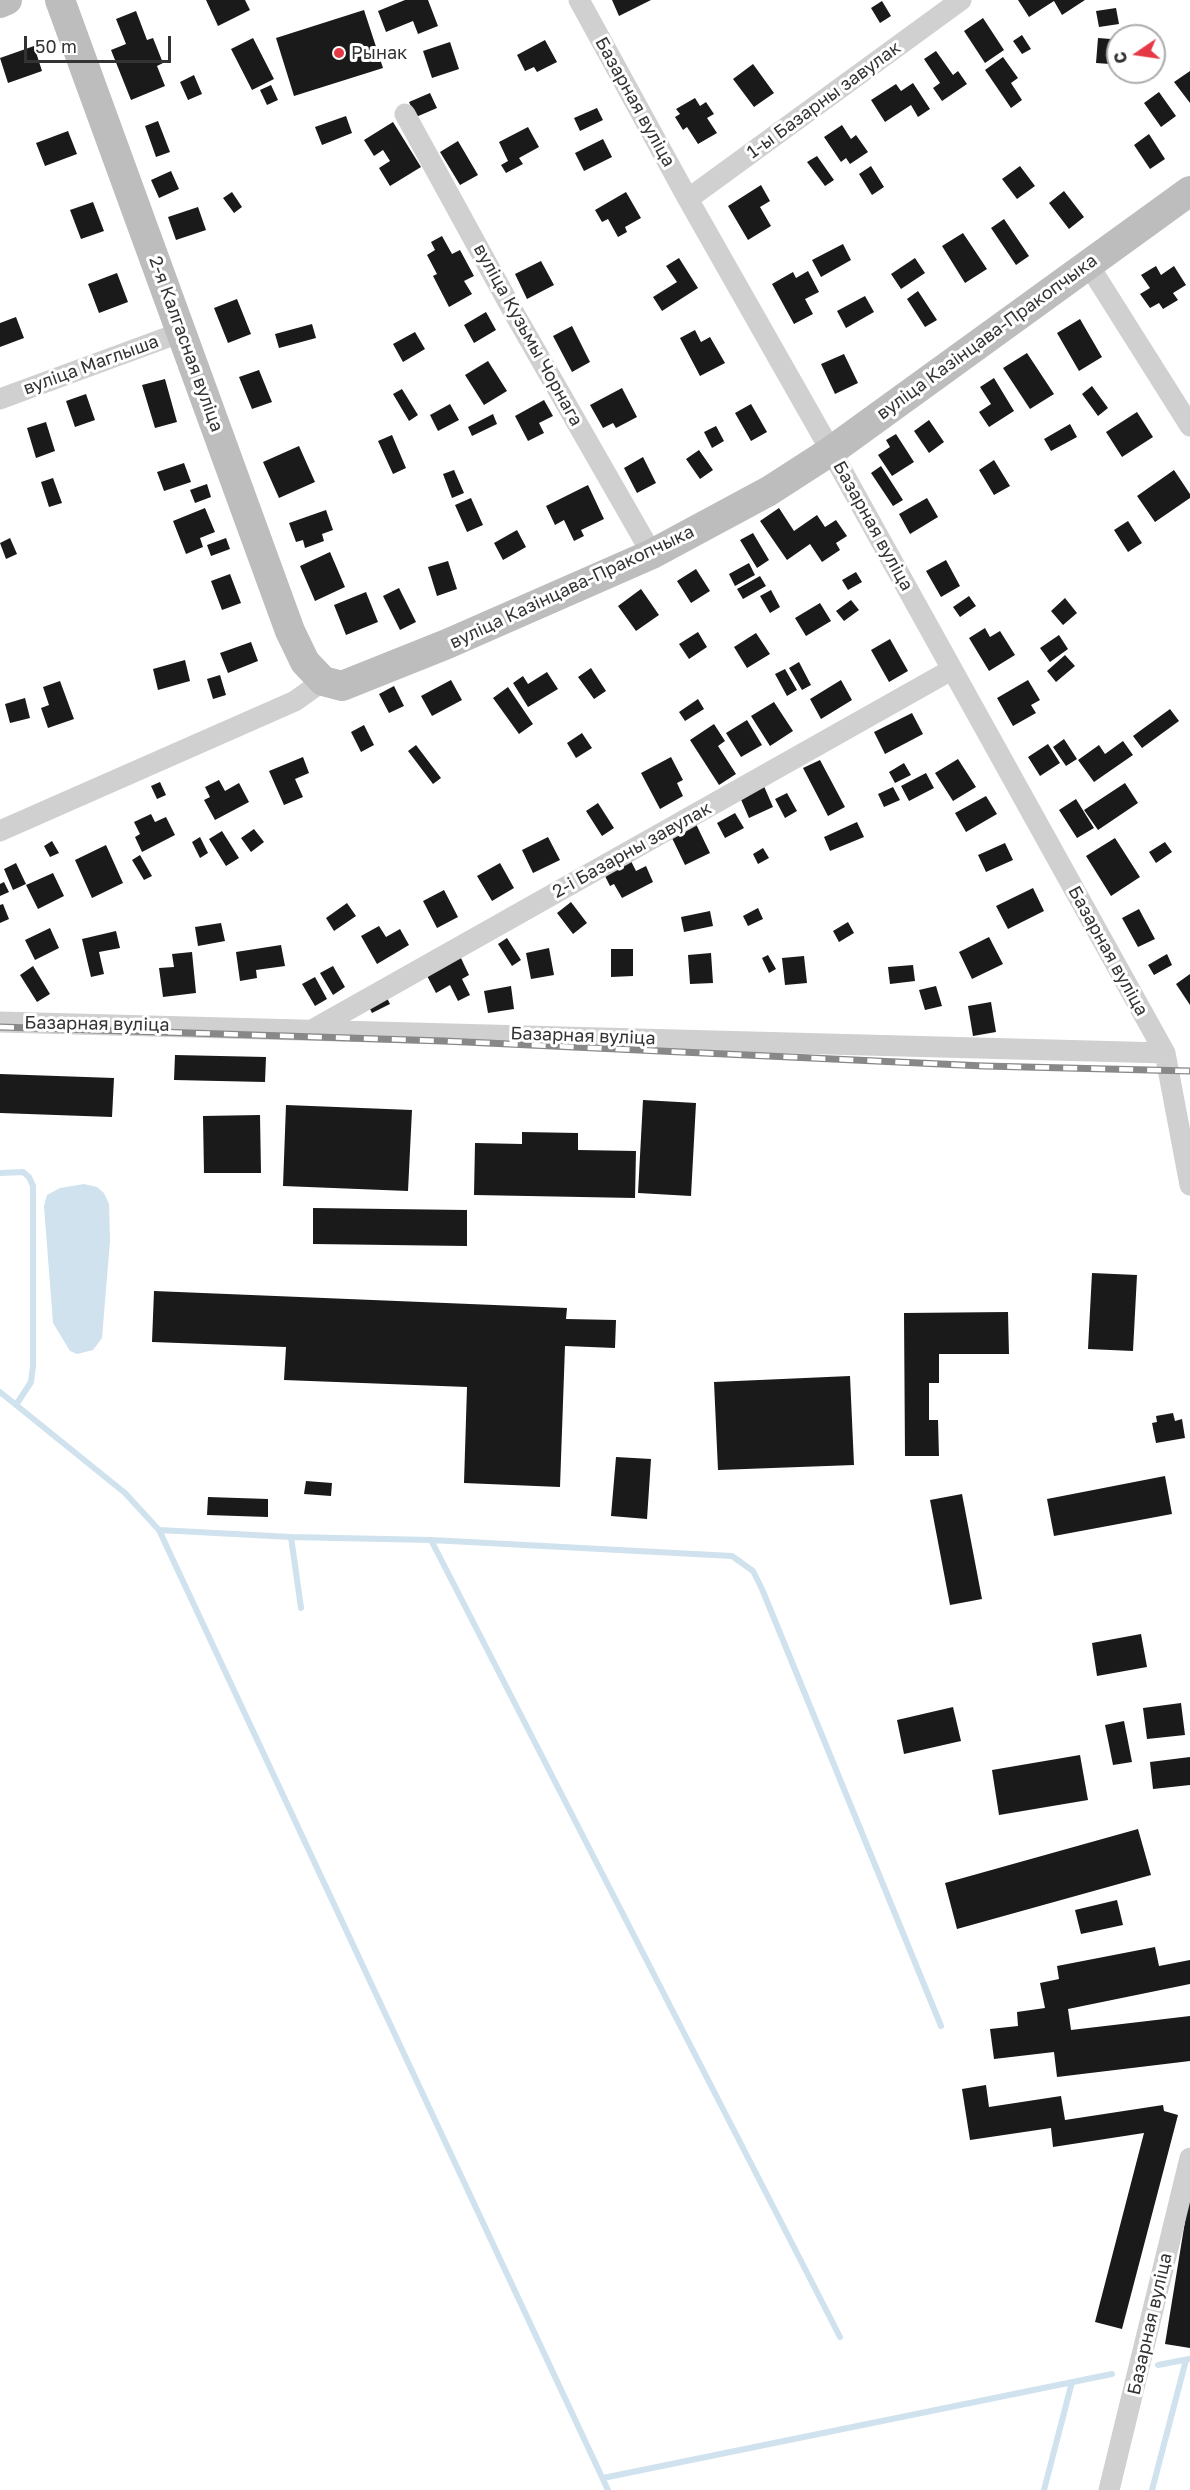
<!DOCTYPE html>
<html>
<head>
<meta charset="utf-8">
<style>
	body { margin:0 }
	#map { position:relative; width:1190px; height:2490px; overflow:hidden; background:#fff; font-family:"Golos Text",sans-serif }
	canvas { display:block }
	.north { position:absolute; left:1106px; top:24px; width:60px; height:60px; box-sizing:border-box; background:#fff; border:2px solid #adadad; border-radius:50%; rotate:257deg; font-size:16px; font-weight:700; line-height:24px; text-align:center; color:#333 }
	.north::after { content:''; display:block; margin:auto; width:21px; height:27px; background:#e63946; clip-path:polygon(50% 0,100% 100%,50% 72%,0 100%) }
	.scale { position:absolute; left:24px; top:36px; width:147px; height:27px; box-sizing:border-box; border:3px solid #333; border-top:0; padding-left:8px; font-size:18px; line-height:21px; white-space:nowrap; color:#333; -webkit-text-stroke:4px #fff; paint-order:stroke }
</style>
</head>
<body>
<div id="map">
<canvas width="1190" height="2490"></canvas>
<div class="north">С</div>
<div class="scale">50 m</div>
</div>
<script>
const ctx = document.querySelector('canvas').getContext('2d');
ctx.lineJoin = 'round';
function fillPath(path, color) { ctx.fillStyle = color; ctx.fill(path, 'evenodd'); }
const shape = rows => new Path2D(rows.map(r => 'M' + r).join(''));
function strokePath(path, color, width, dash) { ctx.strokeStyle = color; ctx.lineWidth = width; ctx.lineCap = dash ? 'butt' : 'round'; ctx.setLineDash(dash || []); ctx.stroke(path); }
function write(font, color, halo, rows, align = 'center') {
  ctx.font = font + ' "Golos Text",sans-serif'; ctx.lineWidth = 6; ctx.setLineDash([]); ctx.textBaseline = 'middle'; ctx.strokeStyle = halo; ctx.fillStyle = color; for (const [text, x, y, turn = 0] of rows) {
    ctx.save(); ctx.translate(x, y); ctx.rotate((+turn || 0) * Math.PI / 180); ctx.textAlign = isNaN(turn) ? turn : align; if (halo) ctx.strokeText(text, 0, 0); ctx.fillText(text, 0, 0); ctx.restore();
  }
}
fillPath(shape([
	[84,1184,97,1187,104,1193,109,1204,110,1241,102,1338,93,1350,77,1354,70,1351,53,1323,44,1206,47,1195,60,1188]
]), '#cfe2ee');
strokePath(shape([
	[0,1173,23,1172,29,1177,33,1186,33,1366,31,1382,16,1405],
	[0,1392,125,1493,159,1530,608,2490],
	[159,1530,291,1537,431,1540,732,1556,753,1571,762,1589,941,2026],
	[291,1537,301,1608],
	[431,1540,840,2337],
	[1158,2365,1189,2359],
	[603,2478,1112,2374],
	[1044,2490,1072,2382],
	[1152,2490,1186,2360]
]), '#cfe2ee', 6);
fillPath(shape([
	[206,0,245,0,250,10,218,26],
	[405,0,428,0,438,26,418,34,413,21,386,32,378,11],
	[612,0,651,0,619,16],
	[1018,0,1085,0,1062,15,1054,1,1029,17],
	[882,1,891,16,880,23,871,8],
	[1116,8,1119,24,1099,27,1096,11],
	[364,10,383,68,294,96,276,38],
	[136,11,147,40,153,38,163,63,157,66,165,86,131,100,111,50,126,44,116,19],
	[983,18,1004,50,985,63,964,31],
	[1022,35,1031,49,1022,54,1013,41],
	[253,38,274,79,252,90,231,49],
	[1098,38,1111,39,1110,64,1096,63],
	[545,40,557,62,537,72,534,67,525,71,517,55],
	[450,42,459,69,432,78,423,51],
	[34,46,42,71,8,83,0,58],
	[936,51,953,75,958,71,967,84,942,101,933,88,940,83,924,59],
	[1003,57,1018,78,1011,83,1022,100,1011,108,985,70],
	[753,64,774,93,754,107,733,79],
	[1190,71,1190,103,1174,82],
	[194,75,202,94,188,100,180,82],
	[913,83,930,109,918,117,911,105,885,122,871,100,896,84,901,91],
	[271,85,278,100,267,105,260,90],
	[1159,92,1176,116,1161,127,1144,103],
	[430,93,437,108,416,117,409,102],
	[695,98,700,106,706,102,714,114,707,118,717,133,698,144,687,127,683,130,675,117,680,114,676,109],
	[597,108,603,120,580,131,574,118],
	[346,116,352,133,322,145,315,127],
	[158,121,170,152,156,157,145,126],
	[393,122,421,167,390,186,379,168,390,161,383,150,374,156,364,140],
	[842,125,851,139,856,135,868,152,850,164,846,158,841,162,824,137],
	[528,127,539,147,519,158,523,164,506,173,501,165,508,161,499,142],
	[68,131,77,154,45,166,36,143],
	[1149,134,1165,159,1150,169,1134,145],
	[603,139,612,157,584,171,575,153],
	[458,141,478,175,460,185,440,152],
	[817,156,834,180,825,186,807,162],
	[871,166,884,187,872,195,859,174],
	[1020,166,1035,186,1017,199,1002,179],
	[171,171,179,189,159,198,151,180],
	[761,185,770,201,760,207,771,226,748,240,728,206],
	[1064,191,1084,217,1069,229,1049,203],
	[232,192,242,207,234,213,223,198],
	[626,192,641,218,625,227,627,232,618,237,608,219,602,222,595,210],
	[93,202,104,231,81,239,70,210],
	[198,207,206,230,176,240,168,217],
	[1004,219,1029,256,1016,265,991,228],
	[963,233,987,269,965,283,942,246],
	[442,236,452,254,460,250,474,276,464,281,472,294,449,307,433,276,437,274,427,255,435,250,431,242],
	[843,244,851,260,821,277,812,260],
	[679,258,698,288,662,311,653,297,677,282,666,266],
	[915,258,925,273,901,289,891,274],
	[541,261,554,285,527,299,515,274],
	[1156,266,1161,275,1174,266,1186,285,1173,293,1178,300,1163,309,1159,303,1150,308,1140,294,1150,288,1141,275],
	[808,271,819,292,805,299,813,314,794,324,772,284,793,272,796,278],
	[117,273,128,302,99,313,88,284],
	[918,291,937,320,925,327,907,299],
	[865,296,874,312,846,328,837,311],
	[237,299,251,334,228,343,214,308],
	[486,312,496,330,474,343,464,325],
	[16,317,24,338,0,347,0,323],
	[1080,319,1102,357,1079,371,1057,333],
	[312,324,316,338,279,348,275,334],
	[572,326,590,362,572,372,553,336],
	[695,330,701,342,710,337,725,363,700,376,680,338],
	[415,332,425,349,403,362,393,344],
	[1027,353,1054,394,1030,409,1003,368],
	[844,354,858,383,835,394,821,364],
	[488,361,507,391,484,405,465,375],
	[259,370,272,402,252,409,239,377],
	[994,378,1014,411,989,427,979,412,991,404,980,387],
	[165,379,177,422,155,428,142,385],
	[1092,386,1108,408,1098,416,1082,394],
	[622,388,637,417,616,428,613,423,603,428,590,405],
	[402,389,418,415,409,421,393,394],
	[86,394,95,420,75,427,66,401],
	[544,400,553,416,539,423,544,433,528,441,515,416],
	[450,404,459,420,438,431,430,415],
	[751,404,767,432,751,441,735,413],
	[1137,412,1153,437,1122,457,1106,432],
	[493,414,497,424,472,436,468,427],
	[929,420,944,442,929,453,914,431],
	[46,422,55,451,36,458,27,428],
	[1070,424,1077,437,1051,451,1044,439],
	[716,426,724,441,712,448,704,432],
	[896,434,914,462,892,476,878,455,890,447,886,440],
	[392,435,406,468,393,474,378,441],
	[299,446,315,482,279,498,263,462],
	[699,450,713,470,700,479,686,459],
	[643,457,656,483,637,493,624,468],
	[994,460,1010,486,994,495,979,470],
	[184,463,191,482,164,491,157,472],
	[881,466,903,500,893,506,871,473],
	[454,470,464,493,452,498,443,474],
	[1174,470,1190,494,1190,498,1155,522,1137,496],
	[53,478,62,503,49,507,41,482],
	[207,484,211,497,195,503,190,490],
	[588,485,604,519,581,530,584,536,574,541,564,520,555,525,546,506],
	[471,498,483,525,467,532,455,505],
	[927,498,938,517,910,534,899,514],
	[205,508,215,532,200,538,203,547,186,554,173,521],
	[779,508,794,531,817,515,825,527,836,520,847,536,836,543,840,550,822,562,810,544,787,560,760,521],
	[326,510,333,530,322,534,324,541,305,548,303,540,296,542,289,523],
	[1128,521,1142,543,1128,552,1114,530],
	[517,530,526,547,503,560,494,543],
	[753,533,769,560,757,568,740,540],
	[10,538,17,554,6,559,0,543],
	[226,538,230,549,211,556,207,545],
	[330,552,345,587,315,601,300,566],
	[946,560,960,586,941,597,926,571],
	[448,561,457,589,437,596,428,567],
	[749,563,755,575,735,586,729,574],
	[696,569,710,591,691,603,677,581],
	[856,572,862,582,848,590,842,580],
	[230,574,241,603,222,610,211,581],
	[760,576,766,586,743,599,737,589],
	[399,588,416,622,400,630,383,596],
	[641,589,659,615,636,631,618,606],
	[771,590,780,607,770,613,760,596],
	[366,592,378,622,346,635,334,605],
	[969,596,976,606,960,617,953,607],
	[1065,598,1077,613,1063,625,1051,611],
	[851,600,859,610,844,621,836,611],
	[820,603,831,621,806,636,795,618],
	[985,628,990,637,1000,631,1015,655,989,671,969,638],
	[698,632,707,647,689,659,679,644],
	[756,633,770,654,747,668,734,647],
	[1059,635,1068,649,1050,662,1040,648],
	[890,639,908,671,889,682,871,650],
	[251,642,258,661,228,673,220,653],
	[1065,655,1075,666,1056,682,1047,671],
	[185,660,190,681,158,690,153,669],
	[799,662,811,685,802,690,789,668],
	[591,668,606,691,594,699,578,677],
	[785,669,797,690,787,696,775,674],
	[547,672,558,689,528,707,513,683,523,676,528,684],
	[220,675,226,695,213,699,207,679],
	[451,680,462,700,432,716,421,696],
	[841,680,852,700,821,719,810,699],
	[1028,680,1040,700,1031,705,1036,713,1013,726,997,698],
	[60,681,74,719,48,728,41,708,49,705,43,687],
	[394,686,404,706,389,713,379,694],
	[508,687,533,724,519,734,493,698],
	[25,698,30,718,10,723,5,704],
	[698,699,704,709,685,721,679,712],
	[774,702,793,731,770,746,751,716],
	[1170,709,1179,721,1142,748,1133,736],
	[912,713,923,734,885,754,874,732],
	[747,720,762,745,741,757,726,733],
	[714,724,725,741,718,746,736,774,719,785,690,740],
	[364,725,374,745,361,752,351,732],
	[582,733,592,748,576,758,567,743],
	[1064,739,1077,759,1066,766,1053,747],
	[1123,741,1133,755,1094,782,1078,760,1099,745,1105,754],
	[1048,744,1060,763,1040,776,1028,757],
	[416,745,441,778,433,784,408,751],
	[303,757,309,773,295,779,303,797,284,805,269,771],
	[671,757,683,780,677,783,683,796,660,809,641,773],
	[958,759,976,787,953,801,935,773],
	[820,760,845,807,828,816,803,768],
	[904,763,911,775,895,783,889,772],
	[926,773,934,788,909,801,901,786],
	[219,780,225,791,239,783,249,802,215,820,204,800,210,797,205,787],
	[160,782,166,795,157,799,151,786],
	[1125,783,1138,803,1098,830,1084,810],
	[763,784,773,807,749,818,739,795],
	[893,787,900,800,884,807,878,794],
	[787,793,797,811,785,818,775,799],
	[986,796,997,814,966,832,955,813],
	[1076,799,1094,828,1077,838,1059,810],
	[598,803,614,828,602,836,586,811],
	[735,813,744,828,725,838,717,823],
	[151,814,155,822,166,817,175,835,142,852,135,837,140,834,134,822],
	[857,822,864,837,830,851,824,837],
	[696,824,710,853,685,865,671,836],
	[254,829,264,842,251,852,241,838],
	[222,831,239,858,226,866,209,839],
	[200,837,208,853,200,858,192,842],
	[548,837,560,860,533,873,522,850],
	[1115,838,1140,877,1111,896,1086,856],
	[52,841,59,853,50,857,44,846],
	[1165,842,1172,852,1156,863,1149,852],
	[1005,843,1013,860,986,872,978,855],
	[106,845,123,883,92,898,75,860],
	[763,848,769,858,758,864,753,854],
	[140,855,152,876,144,880,132,860],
	[630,859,636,871,646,866,653,882,622,898,614,884,610,886,603,872],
	[16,863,26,884,13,890,4,869],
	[500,863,514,888,492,901,477,876],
	[53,873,64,896,38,909,26,885],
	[4,882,9,892,0,896,0,884],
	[1033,888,1044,911,1008,929,996,906],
	[444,890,458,917,437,928,423,901],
	[571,902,587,923,573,934,557,913],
	[347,903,356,916,334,931,326,918],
	[3,904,9,919,0,923,0,905],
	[758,908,763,919,748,926,743,916],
	[1139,909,1155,939,1138,947,1122,918],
	[710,911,713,926,684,932,681,917],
	[848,922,854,933,839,942,833,931],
	[221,923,225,941,198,946,195,927],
	[379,926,386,937,400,929,409,945,377,964,361,936],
	[50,928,59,948,35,960,25,940],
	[116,931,120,948,99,952,104,974,91,977,82,939],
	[989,937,1003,964,972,979,959,952],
	[507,938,521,960,512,966,498,944],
	[281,945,285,966,256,970,257,978,240,981,236,952],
	[549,948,554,975,531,979,526,953],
	[611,949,633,949,633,976,611,977],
	[192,952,196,993,163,997,159,968,174,967,172,954],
	[711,953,713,983,690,984,688,955],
	[1167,954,1172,965,1154,975,1148,965],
	[768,955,776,969,769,973,762,958],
	[460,956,469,975,462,979,470,995,458,1001,450,985,436,993,426,974],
	[804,956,807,983,785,985,782,958],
	[913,965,915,981,890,984,888,967],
	[33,966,50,994,37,1002,20,975],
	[333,966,345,987,333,995,320,973],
	[1190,974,1190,1005,1176,984],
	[315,977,327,999,315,1006,302,984],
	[511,986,514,1009,488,1013,484,991],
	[936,986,942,1006,925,1010,919,990],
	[385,994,390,1004,372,1013,367,1003],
	[991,1002,996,1032,973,1036,968,1006],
	[175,1055,266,1057,265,1082,174,1080],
	[0,1074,114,1078,112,1117,0,1113],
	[643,1100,696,1103,691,1196,638,1193],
	[286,1105,412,1110,408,1191,283,1186],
	[260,1115,261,1173,204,1173,203,1116],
	[522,1132,578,1133,578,1150,636,1151,635,1198,474,1195,475,1143,522,1144],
	[313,1208,467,1210,467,1246,313,1244],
	[1092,1273,1137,1275,1133,1351,1088,1349],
	[154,1291,567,1308,566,1319,616,1320,615,1348,565,1346,560,1487,464,1483,467,1387,284,1380,286,1347,152,1342],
	[1008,1312,1009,1354,939,1354,939,1383,929,1383,929,1420,938,1420,939,1456,905,1456,904,1313],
	[850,1376,854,1465,718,1470,714,1382],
	[1173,1413,1175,1421,1182,1419,1185,1438,1156,1443,1152,1423,1157,1422,1156,1416],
	[616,1457,651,1459,647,1519,611,1516],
	[1165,1476,1172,1514,1054,1536,1047,1499],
	[306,1481,332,1483,331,1496,304,1494],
	[962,1494,982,1599,950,1605,930,1500],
	[208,1497,268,1499,268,1517,207,1515],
	[1141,1634,1147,1667,1097,1676,1092,1643],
	[1181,1703,1185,1735,1147,1739,1143,1708],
	[953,1707,961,1741,904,1754,897,1720],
	[1124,1721,1132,1762,1113,1765,1105,1725],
	[1080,1755,1088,1800,999,1815,992,1770],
	[1190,1757,1190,1785,1153,1789,1150,1762],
	[1138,1829,1151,1875,957,1929,945,1883],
	[1117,1900,1123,1925,1081,1934,1075,1910],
	[1155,1947,1159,1966,1190,1960,1190,1984,1068,2009,1071,2030,1190,2016,1190,2061,1057,2077,1054,2052,994,2059,990,2029,1018,2026,1017,2012,1045,2008,1040,1983,1059,1979,1057,1966],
	[986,2085,989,2107,1061,2096,1065,2120,1163,2105,1164,2111,1178,2115,1122,2329,1095,2322,1144,2133,1053,2147,1051,2128,970,2140,962,2089],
	[1189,2197,1190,2197,1190,2348,1165,2344]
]), '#1a1a1a');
strokePath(shape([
	[579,0,688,199,831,451,1165,1053,1190,1185],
	[405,114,514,313,652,554],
	[688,199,961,0],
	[1088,264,1190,426],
	[0,399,182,332],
	[0,831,295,701,323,681],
	[0,1022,1165,1053],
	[314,1029,951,670],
	[1109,2490,1190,2158]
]), '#d0d0d0', 21);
strokePath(shape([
	[60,0,290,631,305,662,323,681,342,686,447,644,652,554,769,491,831,451,1190,191],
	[0,3,7,0]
]), '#bdbdbd', 30);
const rail = shape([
	[0,1027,444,1041,984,1066,1190,1071]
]);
strokePath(rail, '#888', 7);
strokePath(rail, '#fff', 4.5, [14]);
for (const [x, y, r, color] of [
	[339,53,6,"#e63946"]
]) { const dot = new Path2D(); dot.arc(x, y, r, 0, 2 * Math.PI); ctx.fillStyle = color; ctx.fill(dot); strokePath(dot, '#fff', 2); }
write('18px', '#333', '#fff', [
	["Рынак",351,53]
], 'left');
write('18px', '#333', '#fff', [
	["1-ы Базарны завулак",824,100,-36],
	["Базарная вуліца",635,102,61],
	["вуліца Кузьмы Чорнага",528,335,61],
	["вуліца Казінцава-Пракопчыка",987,337,-36],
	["2-я Калгасная вуліца",186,344,70],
	["вуліца Маглыша",91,365,-20],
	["Базарная вуліца",873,526,61],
	["вуліца Казінцава-Пракопчыка",572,587,-25],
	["2-і Базарны завулак",632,850,-29],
	["Базарная вуліца",1108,951,61],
	["Базарная вуліца",97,1024,1],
	["Базарная вуліца",583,1036,2],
	["Базарная вуліца",1150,2324,-77]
]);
</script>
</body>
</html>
